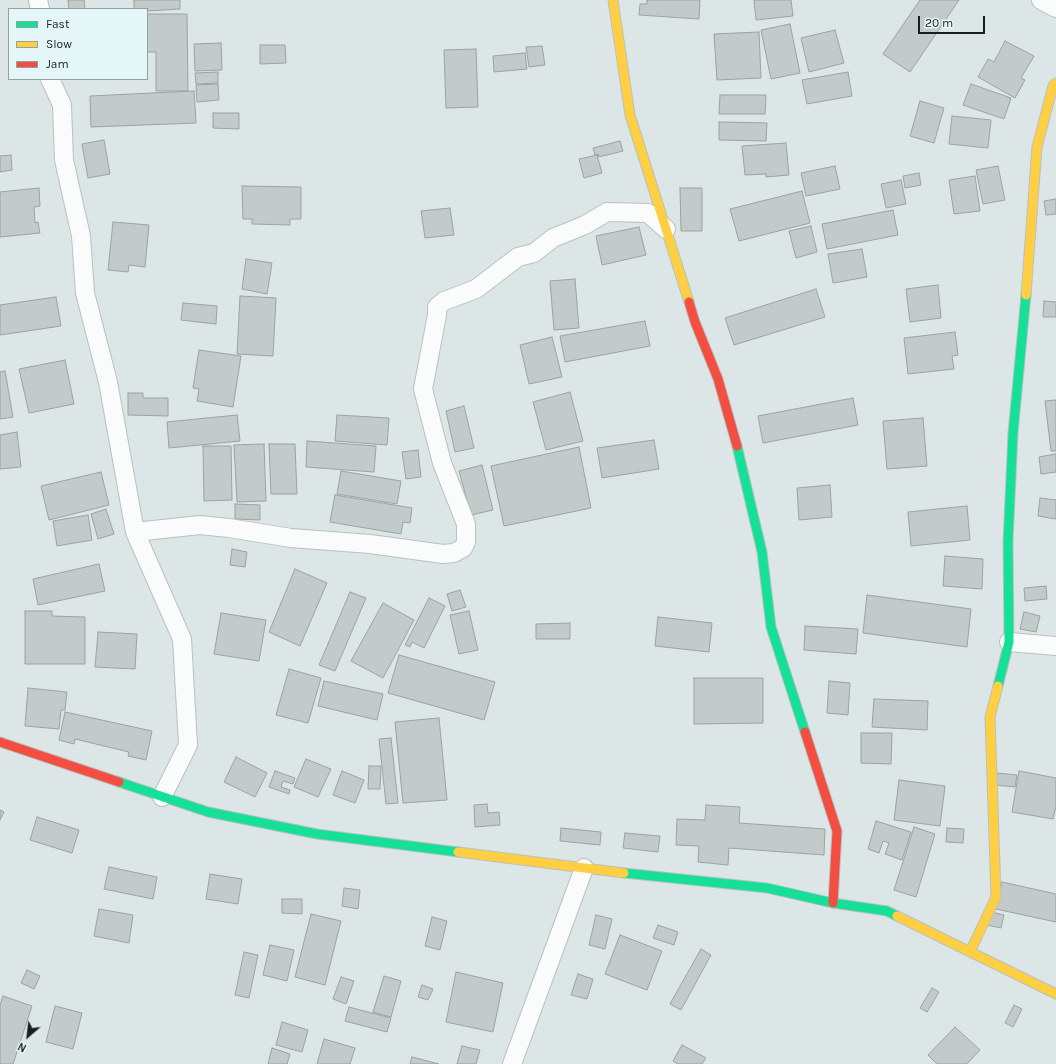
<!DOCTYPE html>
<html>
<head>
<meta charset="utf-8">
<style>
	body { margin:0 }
	#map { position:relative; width:1056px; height:1064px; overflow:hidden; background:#dce6e6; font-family:Karla,sans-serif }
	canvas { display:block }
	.legend { position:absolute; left:8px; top:8px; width:140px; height:72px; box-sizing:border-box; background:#e5f6f8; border:1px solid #93a0a1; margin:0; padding:5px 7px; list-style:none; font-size:12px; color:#181e1f }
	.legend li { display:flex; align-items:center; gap:8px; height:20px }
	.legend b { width:20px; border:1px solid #93a0a1 }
	.north { position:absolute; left:8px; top:1016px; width:40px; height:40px; -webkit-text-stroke:3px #e5f6f8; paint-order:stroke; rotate:208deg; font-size:11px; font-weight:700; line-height:16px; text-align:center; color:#181e1f }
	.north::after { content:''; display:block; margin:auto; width:14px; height:18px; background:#181e1f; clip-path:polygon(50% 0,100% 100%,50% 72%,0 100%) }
	.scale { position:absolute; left:918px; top:16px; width:67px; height:18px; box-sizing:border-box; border:2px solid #181e1f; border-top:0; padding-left:5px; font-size:12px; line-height:14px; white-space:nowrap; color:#181e1f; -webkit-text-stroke:3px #e5f6f8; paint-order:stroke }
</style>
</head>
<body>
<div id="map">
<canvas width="1056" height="1064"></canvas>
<ul class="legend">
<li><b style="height:5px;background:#16e098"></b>Fast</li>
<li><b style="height:5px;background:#ffcf43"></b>Slow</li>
<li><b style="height:5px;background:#f24e42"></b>Jam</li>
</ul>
<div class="north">N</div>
<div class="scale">20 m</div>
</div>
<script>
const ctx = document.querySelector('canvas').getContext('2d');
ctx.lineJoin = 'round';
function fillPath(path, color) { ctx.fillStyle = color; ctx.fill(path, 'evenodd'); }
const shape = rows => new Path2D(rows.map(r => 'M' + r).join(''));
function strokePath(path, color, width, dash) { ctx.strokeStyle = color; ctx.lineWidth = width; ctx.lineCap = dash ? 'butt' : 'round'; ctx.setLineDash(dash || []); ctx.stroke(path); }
const building = shape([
	[68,0,84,0,85,9,69,9,68,0],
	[134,0,180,0,180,9,147,11,147,9,134,9,134,0],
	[647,0,700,0,699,19,639,15,640,4,647,4,647,0],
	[754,0,791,0,793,16,756,20,754,0],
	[920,0,959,0,910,72,883,54,920,0],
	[147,14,187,14,188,91,156,91,156,52,147,52,147,14],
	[790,24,800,73,771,79,761,30,790,24],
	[835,30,844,63,809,72,801,38,835,30],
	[759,32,761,78,717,80,714,34,759,32],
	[1005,41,1034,56,1021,78,1025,80,1015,98,978,77,988,59,994,62,1005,41],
	[221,43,222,70,195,71,194,44,221,43],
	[260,45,285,45,286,63,260,64,260,45],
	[542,46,545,65,529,67,526,47,542,46],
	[476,49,478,107,446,108,444,50,476,49],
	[525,53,527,69,494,72,493,56,525,53],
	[218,72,218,83,196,84,195,73,218,72],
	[848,72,852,96,807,104,802,80,848,72],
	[218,84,219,100,197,102,196,85,218,84],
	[971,84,1011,98,1004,119,963,105,971,84],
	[194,91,196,123,91,127,90,96,194,91],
	[720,95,766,95,765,114,719,114,720,95],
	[920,101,944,108,934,143,910,136,920,101],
	[213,113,239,113,239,129,213,128,213,113],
	[952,116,991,120,988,148,949,144,952,116],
	[719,122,767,123,766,141,719,140,719,122],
	[104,140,110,174,88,178,82,144,104,140],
	[620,141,623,151,599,157,598,154,595,155,593,148,620,141],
	[786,143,789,175,766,177,766,174,745,175,742,146,786,143],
	[11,155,12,170,0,172,0,156,11,155],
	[597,155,602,173,584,178,579,159,597,155],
	[835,166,840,189,806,196,801,173,835,166],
	[998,166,1005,200,983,204,976,170,998,166],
	[919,173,921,185,905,188,903,176,919,173],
	[975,176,980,211,954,214,949,180,975,176],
	[901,180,906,204,886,208,881,184,901,180],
	[242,186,301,187,301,219,290,219,290,225,252,224,252,219,243,219,242,186],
	[39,188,40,206,34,207,35,223,38,222,40,233,0,237,0,192,39,188],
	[680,188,702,188,702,231,681,231,680,188],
	[802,191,810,223,739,241,730,209,802,191],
	[1056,199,1056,214,1046,215,1044,201,1056,199],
	[450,208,454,235,425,238,421,211,450,208],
	[893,210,898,235,827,249,822,224,893,210],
	[113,222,149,225,145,267,129,265,128,272,108,270,113,222],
	[811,226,817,252,796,258,789,231,811,226],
	[639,227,646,255,602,265,596,236,639,227],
	[862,249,867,277,833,283,828,254,862,249],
	[246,259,272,263,267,294,242,289,246,259],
	[575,279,579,328,554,330,550,281,575,279],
	[938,285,941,318,910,322,906,289,938,285],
	[816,289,825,317,734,345,725,318,816,289],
	[240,296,276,298,273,356,237,354,240,296],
	[56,297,61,326,0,335,0,305,56,297],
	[1044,301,1056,302,1056,317,1043,317,1044,301],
	[183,303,217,306,216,324,181,320,183,303],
	[645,321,650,346,565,362,560,336,645,321],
	[955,332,958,355,952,356,954,369,908,374,904,338,955,332],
	[552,337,562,377,529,384,520,345,552,337],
	[199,350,241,356,233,407,197,401,199,389,193,388,199,350],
	[65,360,74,404,29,413,19,369,65,360],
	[5,371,13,417,0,419,0,372,5,371],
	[570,392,583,441,546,450,533,402,570,392],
	[128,393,143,393,143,398,168,398,168,416,128,415,128,393],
	[853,398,858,425,763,443,758,416,853,398],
	[1056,400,1056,451,1051,451,1045,401,1056,400],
	[464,406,474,448,455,452,446,411,464,406],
	[237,415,240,441,169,448,167,422,237,415],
	[337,415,389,418,387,445,335,441,337,415],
	[923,418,927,466,887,469,883,421,923,418],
	[17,432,21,467,0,469,0,435,17,432],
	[654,440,659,469,602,478,597,448,654,440],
	[307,441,376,446,374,472,306,467,307,441],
	[264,444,266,501,237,502,234,445,264,444],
	[269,444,295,444,297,494,271,494,269,444],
	[203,446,231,446,232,500,204,501,203,446],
	[579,447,591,508,504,526,491,466,579,447],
	[418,450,421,477,406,479,402,452,418,450],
	[1056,454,1056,472,1041,474,1039,457,1056,454],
	[482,465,493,510,471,515,459,471,482,465],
	[341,471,401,481,397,504,337,494,341,471],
	[101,472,109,505,49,520,41,486,101,472],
	[830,485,832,517,799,520,797,488,830,485],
	[335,495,412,508,410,523,403,522,401,534,330,522,335,495],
	[1040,498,1056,500,1056,519,1038,516,1040,498],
	[235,504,260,505,260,520,235,519,235,504],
	[967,506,970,540,911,546,908,512,967,506],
	[106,509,114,534,98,539,91,514,106,509],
	[88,515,92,540,57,546,53,521,88,515],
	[232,549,247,552,245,567,230,565,232,549],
	[945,556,983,559,982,589,943,586,945,556],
	[99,564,105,591,38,605,33,579,99,564],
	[295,569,327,583,300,646,269,632,295,569],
	[1046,586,1047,599,1025,601,1024,588,1046,586],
	[460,590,466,607,452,611,447,594,460,590],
	[350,592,366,598,335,671,319,665,350,592],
	[867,595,971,609,967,647,863,633,867,595],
	[429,598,445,606,424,648,412,642,410,647,405,645,429,598],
	[383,603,414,620,383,678,351,661,383,603],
	[25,611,52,611,52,616,85,617,85,664,25,664,25,611],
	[469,611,478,650,459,654,450,615,469,611],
	[1024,612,1040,616,1036,632,1020,629,1024,612],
	[221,613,266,620,259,661,214,654,221,613],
	[658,617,712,623,709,652,655,646,658,617],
	[570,623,570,639,536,639,536,624,570,623],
	[805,626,858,629,856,654,804,650,805,626],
	[98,632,137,634,135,669,95,667,98,632],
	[399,655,495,682,484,720,388,693,399,655],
	[289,669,321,678,308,723,276,715,289,669],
	[694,678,763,678,763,723,694,724,694,678],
	[324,681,383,694,377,720,318,706,324,681],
	[829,681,850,683,848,715,827,713,829,681],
	[28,688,67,692,65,710,61,710,59,729,25,726,28,688],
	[874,699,928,701,927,730,872,727,874,699],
	[65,712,152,731,146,760,128,756,129,752,75,739,74,744,59,740,65,712],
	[439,718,447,800,403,803,395,722,439,718],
	[861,733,892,733,891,764,861,763,861,733],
	[391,738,398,803,386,804,379,739,391,738],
	[236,757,267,773,255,797,224,782,236,757],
	[306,759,331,769,318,797,294,787,306,759],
	[369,766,381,766,380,789,368,789,369,766],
	[275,771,295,778,293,784,283,781,281,787,290,790,289,794,269,787,275,771],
	[342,771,364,780,355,803,333,795,342,771],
	[1019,771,1056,778,1056,806,1053,819,1012,812,1019,771],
	[996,773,1017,775,1015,787,995,785,996,773],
	[899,780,945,786,940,826,894,820,899,780],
	[487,804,488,813,499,812,500,825,475,827,474,805,487,804],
	[706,805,740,807,739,823,825,829,824,855,729,848,728,865,698,862,699,846,676,845,677,819,705,820,706,805],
	[0,810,4,812,0,820,0,810],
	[37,817,79,830,72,853,30,840,37,817],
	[876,821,911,832,902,860,885,854,889,843,883,841,879,853,868,849,876,821],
	[914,827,935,834,916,897,894,890,914,827],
	[561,828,601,832,600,845,560,841,561,828],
	[947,828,964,829,963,843,946,842,947,828],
	[625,833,660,836,658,852,623,848,625,833],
	[109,867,157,877,153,899,104,889,109,867],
	[210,874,242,879,238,904,206,899,210,874],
	[1002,882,1056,894,1056,922,996,909,1002,882],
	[344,888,360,890,358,909,342,906,344,888],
	[282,899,302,899,302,914,282,913,282,899],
	[99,909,133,915,129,943,94,936,99,909],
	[991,912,1004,915,1001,928,987,925,991,912],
	[311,914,341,921,325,985,295,977,311,914],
	[596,915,612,919,605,949,589,945,596,915],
	[432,917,447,921,440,950,425,946,432,917],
	[658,925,678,932,674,945,653,938,658,925],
	[620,935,662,951,647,990,605,974,620,935],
	[270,945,294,950,287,981,263,975,270,945],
	[701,949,711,955,681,1010,670,1004,701,949],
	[244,952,258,955,249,998,235,995,244,952],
	[27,970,40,976,34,989,21,983,27,970],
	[456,972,503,983,493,1032,446,1022,456,972],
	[578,974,593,979,587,999,571,995,578,974],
	[384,976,401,981,391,1017,373,1012,384,976],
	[341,977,354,981,346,1004,333,999,341,977],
	[422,985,433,989,428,1000,418,997,422,985],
	[932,988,939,992,927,1012,920,1008,932,988],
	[3,996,32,1006,13,1064,0,1064,0,1005,3,996],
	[1014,1005,1022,1009,1013,1027,1005,1023,1014,1005],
	[55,1006,82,1013,73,1049,46,1042,55,1006],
	[349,1007,391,1018,387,1032,345,1021,349,1007],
	[282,1022,308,1030,302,1052,276,1045,282,1022],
	[955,1027,980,1050,967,1064,937,1064,928,1055,955,1027],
	[324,1039,355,1048,350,1064,317,1064,324,1039],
	[682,1045,706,1058,702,1064,678,1064,673,1061,682,1045],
	[462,1046,480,1050,476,1064,457,1064,462,1046],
	[272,1048,290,1054,287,1064,268,1064,272,1048],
	[412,1057,439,1064,410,1064,412,1057]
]);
fillPath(building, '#c2caca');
strokePath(building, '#9ba2a2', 1);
const street = shape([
	[38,0,40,9],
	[1041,0,1056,8],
	[50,79,62,105,64,160,81,236,85,293,108,382,135,532,182,639,188,745,162,797],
	[135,532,200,525,229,528,291,538,370,544,443,554,454,553,463,548,466,542,466,524,442,463,423,389,437,315,437,307,444,301,476,289,518,257,534,253,553,238,585,225,607,212,648,213,666,229],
	[1009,642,1056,646],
	[512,1064,584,868]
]);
const fast = shape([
	[737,446,762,552,771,627,805,732],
	[998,686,1009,642,1008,541,1013,433,1026,295],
	[119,782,208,812,317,834,458,852],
	[624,873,767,888,833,903,887,911,897,916]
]);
const slow = shape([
	[613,0,630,115,689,302],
	[1026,295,1037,147,1053,86,1056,83],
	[458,852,624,873],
	[897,916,1056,994],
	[970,952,996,897,990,717,998,686]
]);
const jam = shape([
	[689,302,695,322,718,379,737,446],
	[805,732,837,831,833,903],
	[0,742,119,782]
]);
strokePath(street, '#b9c1c1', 20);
strokePath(fast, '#b9c1c1', 11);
strokePath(slow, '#b9c1c1', 11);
strokePath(jam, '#b9c1c1', 11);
strokePath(street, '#fafbfb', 18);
strokePath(fast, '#16e098', 9);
strokePath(slow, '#ffcf43', 9);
strokePath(jam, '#f24e42', 9);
</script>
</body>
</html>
